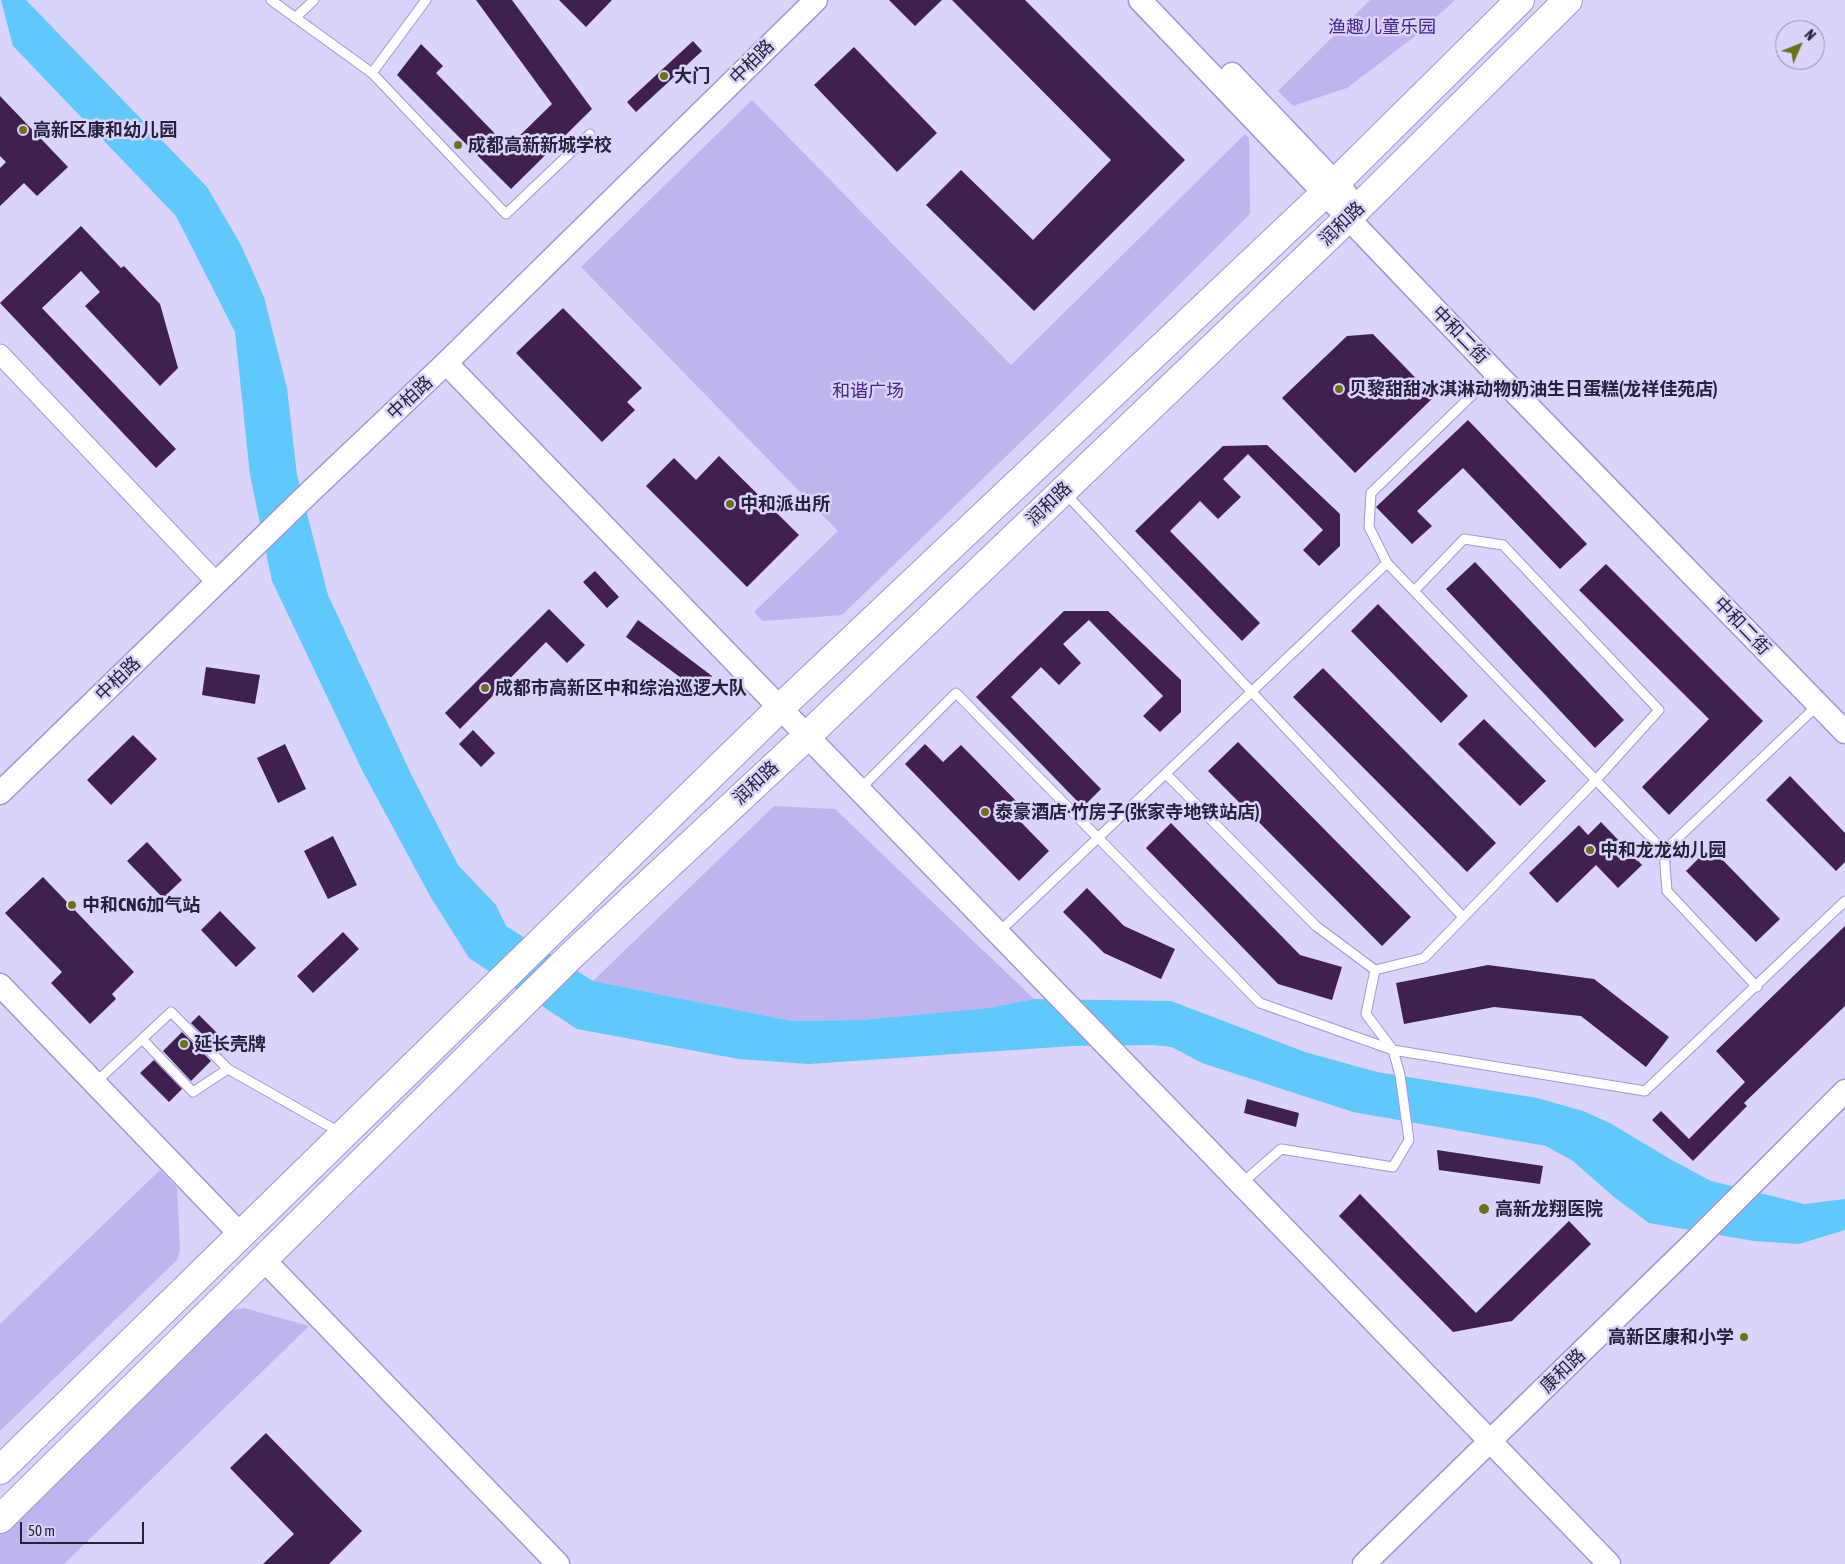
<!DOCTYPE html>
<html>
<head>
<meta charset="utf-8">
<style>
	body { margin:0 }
	#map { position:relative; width:1845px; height:1564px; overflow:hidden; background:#dad3fb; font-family:"Asap Condensed",sans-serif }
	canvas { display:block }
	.north { position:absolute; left:1775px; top:20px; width:50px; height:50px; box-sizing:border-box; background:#dad3fb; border:1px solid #928cae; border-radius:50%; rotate:46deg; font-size:14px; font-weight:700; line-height:20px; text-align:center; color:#27223b }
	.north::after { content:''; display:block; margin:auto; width:18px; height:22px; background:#6b7117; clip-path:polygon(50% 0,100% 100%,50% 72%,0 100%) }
	.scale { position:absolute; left:20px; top:1522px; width:124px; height:22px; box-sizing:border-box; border:2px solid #27223b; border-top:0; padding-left:6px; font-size:15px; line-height:18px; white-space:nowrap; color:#27223b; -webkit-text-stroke:4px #dad3fb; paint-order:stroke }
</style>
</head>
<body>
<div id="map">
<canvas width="1845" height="1564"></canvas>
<div class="north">N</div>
<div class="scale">50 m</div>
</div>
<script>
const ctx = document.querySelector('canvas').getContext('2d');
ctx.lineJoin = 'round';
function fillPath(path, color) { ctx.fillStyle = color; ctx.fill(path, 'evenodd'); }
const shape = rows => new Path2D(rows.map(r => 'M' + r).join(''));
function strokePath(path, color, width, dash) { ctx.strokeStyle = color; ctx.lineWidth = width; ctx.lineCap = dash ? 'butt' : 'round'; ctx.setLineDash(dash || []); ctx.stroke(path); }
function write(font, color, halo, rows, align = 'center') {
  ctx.font = font + ' "Asap Condensed","Noto Sans SC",sans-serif'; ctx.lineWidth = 5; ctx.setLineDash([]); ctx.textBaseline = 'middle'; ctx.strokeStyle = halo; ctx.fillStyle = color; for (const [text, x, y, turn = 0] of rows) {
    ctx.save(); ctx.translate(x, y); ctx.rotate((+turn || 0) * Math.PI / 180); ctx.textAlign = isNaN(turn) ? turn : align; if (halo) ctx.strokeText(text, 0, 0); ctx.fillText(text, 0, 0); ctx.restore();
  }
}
fillPath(shape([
	[1370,0,1455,0,1418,34,1347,88,1293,106,1278,91],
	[752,100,1011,365,1245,134,1249,138,1250,214,1055,409,842,615,763,621,754,612,838,531,581,267],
	[774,806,835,809,1034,999,988,1008,861,1020,792,1021,593,981],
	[160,1170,177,1188,180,1251,177,1260,0,1431,0,1324],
	[244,1308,309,1326,64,1564,0,1564,0,1529,228,1311]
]), '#bfb4ef');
fillPath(shape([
	[1,0,26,0,207,187,241,245,264,297,287,388,297,475,328,595,411,774,458,865,496,905,506,926,593,981,792,1021,861,1020,988,1008,1034,999,1171,1001,1305,1052,1377,1072,1537,1098,1583,1111,1610,1123,1670,1159,1711,1181,1804,1204,1845,1199,1845,1230,1799,1244,1754,1241,1649,1223,1614,1197,1573,1161,1546,1146,1353,1112,1202,1063,1172,1047,1152,1045,1072,1046,809,1064,739,1059,577,1029,469,958,430,896,362,770,272,581,250,475,235,332,176,216,13,46]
]), '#5fc8fc');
fillPath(shape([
	[476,0,512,0,592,109,511,189,397,75,421,44,443,66,436,73,508,147,552,104],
	[559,0,612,0,586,27],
	[889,0,942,0,915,26],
	[952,0,1025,0,1185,160,1034,311,926,205,961,170,1033,240,1111,160],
	[693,41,702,51,636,112,627,102],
	[854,47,937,133,897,172,814,85],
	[0,96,68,167,37,196,24,183,0,206,0,168,6,162,0,156],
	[81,226,121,268,124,266,160,304,178,368,160,386,85,306,100,292,81,271,42,308,176,449,156,468,0,303],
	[563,308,642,388,627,402,635,410,602,442,516,353],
	[1373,334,1434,397,1355,473,1282,398,1347,336],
	[1468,420,1587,544,1560,569,1463,468,1417,511,1432,526,1412,544,1376,507],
	[1267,445,1340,514,1340,546,1319,566,1303,550,1323,530,1248,454,1223,479,1241,497,1218,519,1200,501,1170,531,1260,623,1242,641,1135,531,1223,446],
	[719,456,799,535,747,587,646,486,674,458,696,480],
	[1475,562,1624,720,1595,748,1446,589],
	[1606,564,1763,721,1669,815,1642,787,1709,719,1579,590],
	[595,571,619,597,607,608,583,582],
	[1378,604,1468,696,1441,723,1351,631],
	[549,609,585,645,567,663,546,642,460,729,445,713],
	[1064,611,1108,611,1181,680,1181,712,1160,732,1143,716,1163,696,1089,620,1063,644,1081,663,1059,685,1041,667,1011,697,1101,789,1083,807,976,697],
	[638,620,712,676,700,692,626,637],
	[206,667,260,675,255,704,202,695],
	[1323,668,1496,843,1467,872,1293,697],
	[1484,719,1546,781,1520,806,1458,744],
	[473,730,495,753,481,767,459,744],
	[133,735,157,759,111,805,87,780],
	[1238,742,1411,917,1382,946,1208,771],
	[285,744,306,789,278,803,257,758],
	[925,744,943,762,961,745,1023,808,1015,816,1049,851,1019,881,905,764],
	[1790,776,1845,833,1845,862,1836,871,1766,800],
	[1601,822,1642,865,1618,888,1596,865,1557,903,1529,873,1579,825,1588,835],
	[1171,823,1300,955,1342,967,1332,1000,1278,984,1146,848],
	[333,836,357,885,328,899,304,851],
	[147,842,182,880,163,898,127,861],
	[1710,847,1780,919,1756,942,1686,871],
	[43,877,134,972,112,994,116,999,90,1024,51,983,62,972,5,913],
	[1087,888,1124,926,1175,949,1161,979,1104,953,1063,912],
	[220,911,256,948,236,967,201,930],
	[1845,926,1845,1006,1744,1103,1747,1106,1693,1161,1652,1120,1661,1111,1689,1139,1745,1082,1716,1051],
	[343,932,359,949,313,993,297,976],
	[1488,965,1594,979,1669,1037,1646,1067,1581,1016,1494,1007,1404,1024,1396,983],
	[199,1015,228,1044,220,1052,191,1023],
	[182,1032,211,1061,191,1081,163,1051],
	[154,1060,182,1089,169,1102,140,1073],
	[1247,1099,1299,1113,1296,1127,1244,1113],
	[1437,1150,1543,1166,1540,1184,1439,1170],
	[1360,1194,1476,1313,1569,1221,1591,1244,1512,1321,1453,1332,1339,1216],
	[266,1433,362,1531,329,1564,263,1564,294,1534,230,1468]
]), '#401f51');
const service = shape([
	[271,0,372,73,506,214,590,134],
	[295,18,314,0],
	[372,73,426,0],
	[1495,373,1371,493,1369,527,1387,563,1664,851,1667,891,1757,987],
	[1065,493,1463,917],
	[1166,774,1316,926,1375,970,1424,958,1596,780,1659,710,1503,545,1464,539,1414,591],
	[860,789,956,693,1260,1003,1393,1050,1645,1091,1845,901],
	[1664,851,1818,705],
	[998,933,1387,563],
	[142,1039,193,1092,228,1069],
	[95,1083,171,1012,228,1069,341,1133],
	[1241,1184,1281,1149,1393,1167,1409,1140,1400,1075,1393,1050,1366,1014,1375,970]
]);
const minor = shape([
	[0,354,217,583]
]);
const tertiary = shape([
	[1140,0,1496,373,1845,732],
	[1232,74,1346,194],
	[446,363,1609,1564],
	[0,793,309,493,446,363,816,0],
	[0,985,241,1235],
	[264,1260,558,1564],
	[1364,1564,1693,1243,1845,1091]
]);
const primary = shape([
	[0,1470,780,708,1324,194,1520,0],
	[0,1519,571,956,807,736,1348,218,1568,0]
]);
strokePath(service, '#a397d6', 11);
strokePath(minor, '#a397d6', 21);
strokePath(tertiary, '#a397d6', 25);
strokePath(primary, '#a397d6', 30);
strokePath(service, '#fff', 9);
strokePath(minor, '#fff', 19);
strokePath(tertiary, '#fff', 22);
strokePath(primary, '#fff', 28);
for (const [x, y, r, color] of [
	[664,76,5,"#6b7117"],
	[23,130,5,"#6b7117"],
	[458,145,5,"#6b7117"],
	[1339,389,5,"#6b7117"],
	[730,504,5,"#6b7117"],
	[485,688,5,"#6b7117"],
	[985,812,5,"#6b7117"],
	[1590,850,5,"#6b7117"],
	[72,905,5,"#6b7117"],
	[184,1044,5,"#6b7117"],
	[1484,1209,6,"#6b7117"],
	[1744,1337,5,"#6b7117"]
]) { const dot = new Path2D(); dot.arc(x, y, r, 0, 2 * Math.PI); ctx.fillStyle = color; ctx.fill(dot); strokePath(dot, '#dad3fb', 2); }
write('18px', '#462586', '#dad3fb', [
	["渔趣儿童乐园",1382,27],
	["和谐广场",868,391]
]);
write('18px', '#27223b', '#dad3fb', [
	["中柏路",752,62,-45],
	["润和路",1342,224,-44],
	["中和二街",1460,335,46],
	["中柏路",410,398,-43],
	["润和路",1049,504,-44],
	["中和二街",1742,626,46],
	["中柏路",118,679,-44],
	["润和路",756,783,-43],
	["康和路",1563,1371,-44]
]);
write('bold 18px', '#27223b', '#dad3fb', [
	["大门",674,76],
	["高新区康和幼儿园",33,130],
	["成都高新新城学校",468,145],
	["贝黎甜甜冰淇淋动物奶油生日蛋糕(龙祥佳苑店)",1349,389],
	["中和派出所",740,504],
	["成都市高新区中和综治巡逻大队",495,688],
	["泰豪酒店·竹房子(张家寺地铁站店)",995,812],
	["中和龙龙幼儿园",1600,850],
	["中和CNG加气站",82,905],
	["延长壳牌",194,1044],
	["高新龙翔医院",1495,1209],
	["高新区康和小学",1734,1337,"right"]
], 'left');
</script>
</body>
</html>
